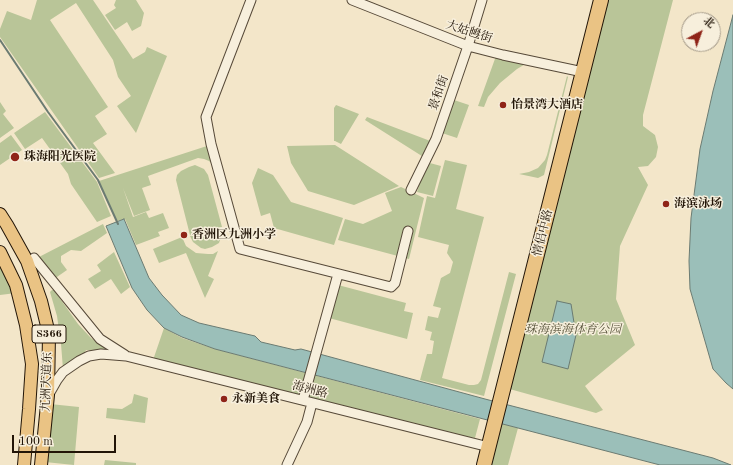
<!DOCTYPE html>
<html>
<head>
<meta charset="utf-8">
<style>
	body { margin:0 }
	#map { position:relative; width:733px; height:465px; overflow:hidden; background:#f3e6c9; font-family:"Old Standard TT","Noto Serif SC",serif }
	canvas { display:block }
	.north { position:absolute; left:681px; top:12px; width:40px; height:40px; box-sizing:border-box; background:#f7efdc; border:1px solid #a29887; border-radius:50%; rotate:41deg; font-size:11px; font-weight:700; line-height:16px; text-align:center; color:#221507 }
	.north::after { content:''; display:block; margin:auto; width:14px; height:18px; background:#8f2418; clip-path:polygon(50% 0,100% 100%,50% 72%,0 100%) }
	.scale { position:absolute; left:12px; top:435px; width:104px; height:18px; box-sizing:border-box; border:2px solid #221507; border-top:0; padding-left:5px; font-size:12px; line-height:14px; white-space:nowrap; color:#221507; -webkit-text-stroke:3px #f7efdc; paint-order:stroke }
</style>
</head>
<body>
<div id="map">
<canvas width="733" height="465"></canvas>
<div class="north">北</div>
<div class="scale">100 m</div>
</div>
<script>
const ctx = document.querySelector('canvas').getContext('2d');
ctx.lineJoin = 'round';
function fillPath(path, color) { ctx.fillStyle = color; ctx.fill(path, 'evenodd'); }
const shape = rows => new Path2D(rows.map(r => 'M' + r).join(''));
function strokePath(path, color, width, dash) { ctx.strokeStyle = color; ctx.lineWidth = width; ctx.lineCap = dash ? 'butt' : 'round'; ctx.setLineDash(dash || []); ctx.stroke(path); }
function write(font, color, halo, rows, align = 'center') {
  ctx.font = font + ' "Old Standard TT","Noto Serif SC",serif'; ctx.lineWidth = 3; ctx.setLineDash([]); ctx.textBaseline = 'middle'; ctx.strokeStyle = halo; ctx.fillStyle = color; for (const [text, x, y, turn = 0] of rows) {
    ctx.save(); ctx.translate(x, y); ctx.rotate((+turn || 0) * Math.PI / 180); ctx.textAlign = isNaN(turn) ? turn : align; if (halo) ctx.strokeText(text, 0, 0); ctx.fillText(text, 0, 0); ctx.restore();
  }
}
fillPath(shape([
	[37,0,93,0,133,59,145,52,147,47,167,56,136,133,117,106,131,96,118,77,113,60,76,3,50,20,108,107,95,116,107,134,93,143,115,173,99,178,0,37,0,29,7,11,31,20],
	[116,0,136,0,144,13,141,26,132,31,127,22,115,30,105,15,116,8,114,5],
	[604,0,673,0,643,115,643,126,655,135,658,147,656,157,648,166,638,167,648,185,620,246,616,299,635,345,585,386,603,410,596,413,506,388],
	[496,56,527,63,517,69,500,83,488,97,484,107,478,106],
	[567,76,568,77,544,175,538,178,519,174,529,172,538,168,545,160,547,155],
	[454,100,469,105,457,138,442,133],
	[0,102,6,111,3,114,14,128,0,138],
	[336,105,359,114,341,144,335,141,334,141,334,108],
	[45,112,97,182,111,216,97,222,71,184,68,174,42,138,25,149,14,133],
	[367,117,433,142,425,158,365,120],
	[11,135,22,150,0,165,0,143],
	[210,145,213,165,209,161,204,159,198,158,148,176,151,185,142,188,150,210,134,216,123,188,133,217,146,212,149,218,163,213,169,228,158,232,160,236,136,245,125,219,117,221,99,181],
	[335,145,399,186,354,205,308,191,291,163,287,146],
	[445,160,467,165,456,209,484,217,442,378,469,385,474,385,478,384,481,380,509,272,516,274,484,396,420,380,427,354,432,354,434,341,430,340,432,332,425,330,428,316,438,318,441,308,433,306,441,278,450,273,453,262,447,253,449,245,418,237,427,196,435,198],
	[426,162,441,166,433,196,417,192],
	[195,165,204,169,208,175,222,227,190,235,176,180,177,175,181,171,189,167],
	[258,168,273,175,291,202,343,218,334,245,274,228,270,213,261,216,252,183],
	[401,187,424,198,409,259,338,240,345,219,363,224,392,211,385,193],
	[103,224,107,233,81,251,71,250,61,256,61,262,67,270,54,279,37,258],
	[221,228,222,236,220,240,219,243,212,247,205,249,201,248,193,242,190,236],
	[182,237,186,246,196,253,208,254,213,254,218,251,208,276,214,279,205,298,186,253,159,263,153,249],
	[114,252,130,287,121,294,111,279,95,289,88,279,101,271,97,265],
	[0,257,16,293,0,295],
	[338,285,406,303,404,311,413,313,407,339,329,318],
	[52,290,54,290,78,324,91,338,104,347,104,350,92,352,89,350,86,350,84,354,69,362,63,369,61,344,57,316,50,292],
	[164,328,182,338,215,349,480,419,475,438,403,425,152,363],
	[134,394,148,398,145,423,106,418,107,408,122,409,132,403],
	[50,404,79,407,74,465,45,462],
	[497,422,518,428,508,465,486,465],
	[105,460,136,463,136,465,104,465]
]), '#b9c598');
const water = shape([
	[733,15,733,389,726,383,713,369,690,289,689,261,691,218,700,149,713,91,733,15],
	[124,219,149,278,162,295,181,315,199,323,255,336,261,342,295,350,301,349,485,399,713,458,731,465,660,465,215,349,182,337,164,328,147,310,132,288,106,226,124,219],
	[557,301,571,304,576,335,568,369,542,362,557,301]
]);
fillPath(water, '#9bbfb9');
strokePath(water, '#6b7b72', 1);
strokePath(shape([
	[0,40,48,112,98,180,118,224]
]), '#6b7b72', 2);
const minor = shape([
	[251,0,206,117,211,144,240,249,391,287,395,283,408,231],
	[352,0,468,46,503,55,583,72],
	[411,190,436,139,468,46,482,0],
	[34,258,100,339,125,355],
	[49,394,57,380,63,372,79,361,89,356,101,354,126,356,489,447],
	[303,400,338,274],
	[287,465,307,422,312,403]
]);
const major = shape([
	[0,214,7,225,27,261,41,301,49,334,48,395,41,465],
	[0,252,16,285,26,325,32,364,29,409,24,465]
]);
const highway = shape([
	[484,465,601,0]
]);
strokePath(minor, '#564938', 11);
strokePath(major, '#221507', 14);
strokePath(highway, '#221507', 16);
strokePath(minor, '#f7efdc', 9);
strokePath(major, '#eac384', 12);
strokePath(highway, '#eac384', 14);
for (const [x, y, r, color] of [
	[503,105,4,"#8f2418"],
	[15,157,5,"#8f2418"],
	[666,204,4,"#8f2418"],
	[184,235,4,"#8f2418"],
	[224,399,4,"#8f2418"]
]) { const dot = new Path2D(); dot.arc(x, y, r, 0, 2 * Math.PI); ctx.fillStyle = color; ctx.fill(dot); strokePath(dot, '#f7efdc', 1.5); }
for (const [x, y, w] of [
	[49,334,34]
]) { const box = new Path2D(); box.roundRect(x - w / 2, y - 9, w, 18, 3); ctx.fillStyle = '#f7efdc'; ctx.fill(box); strokePath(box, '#221507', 1); }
write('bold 11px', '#221507', null, [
	["S366",49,334]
]);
write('12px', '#221507', '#f7efdc', [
	["大姑乸街",469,32,18],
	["景和街",439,93,-71],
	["情侣中路",543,233,-76],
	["九洲大道东",47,382,-88],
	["海洲路",310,390,14]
]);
write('bold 12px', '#221507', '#f7efdc', [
	["怡景湾大酒店",511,105],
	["珠海阳光医院",24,157],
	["海滨泳场",674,204],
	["香洲区九洲小学",192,235],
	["永新美食",232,399]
], 'left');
write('italic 12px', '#57533a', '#f7efdc', [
	["珠海滨海体育公园",573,330]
]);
</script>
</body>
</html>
